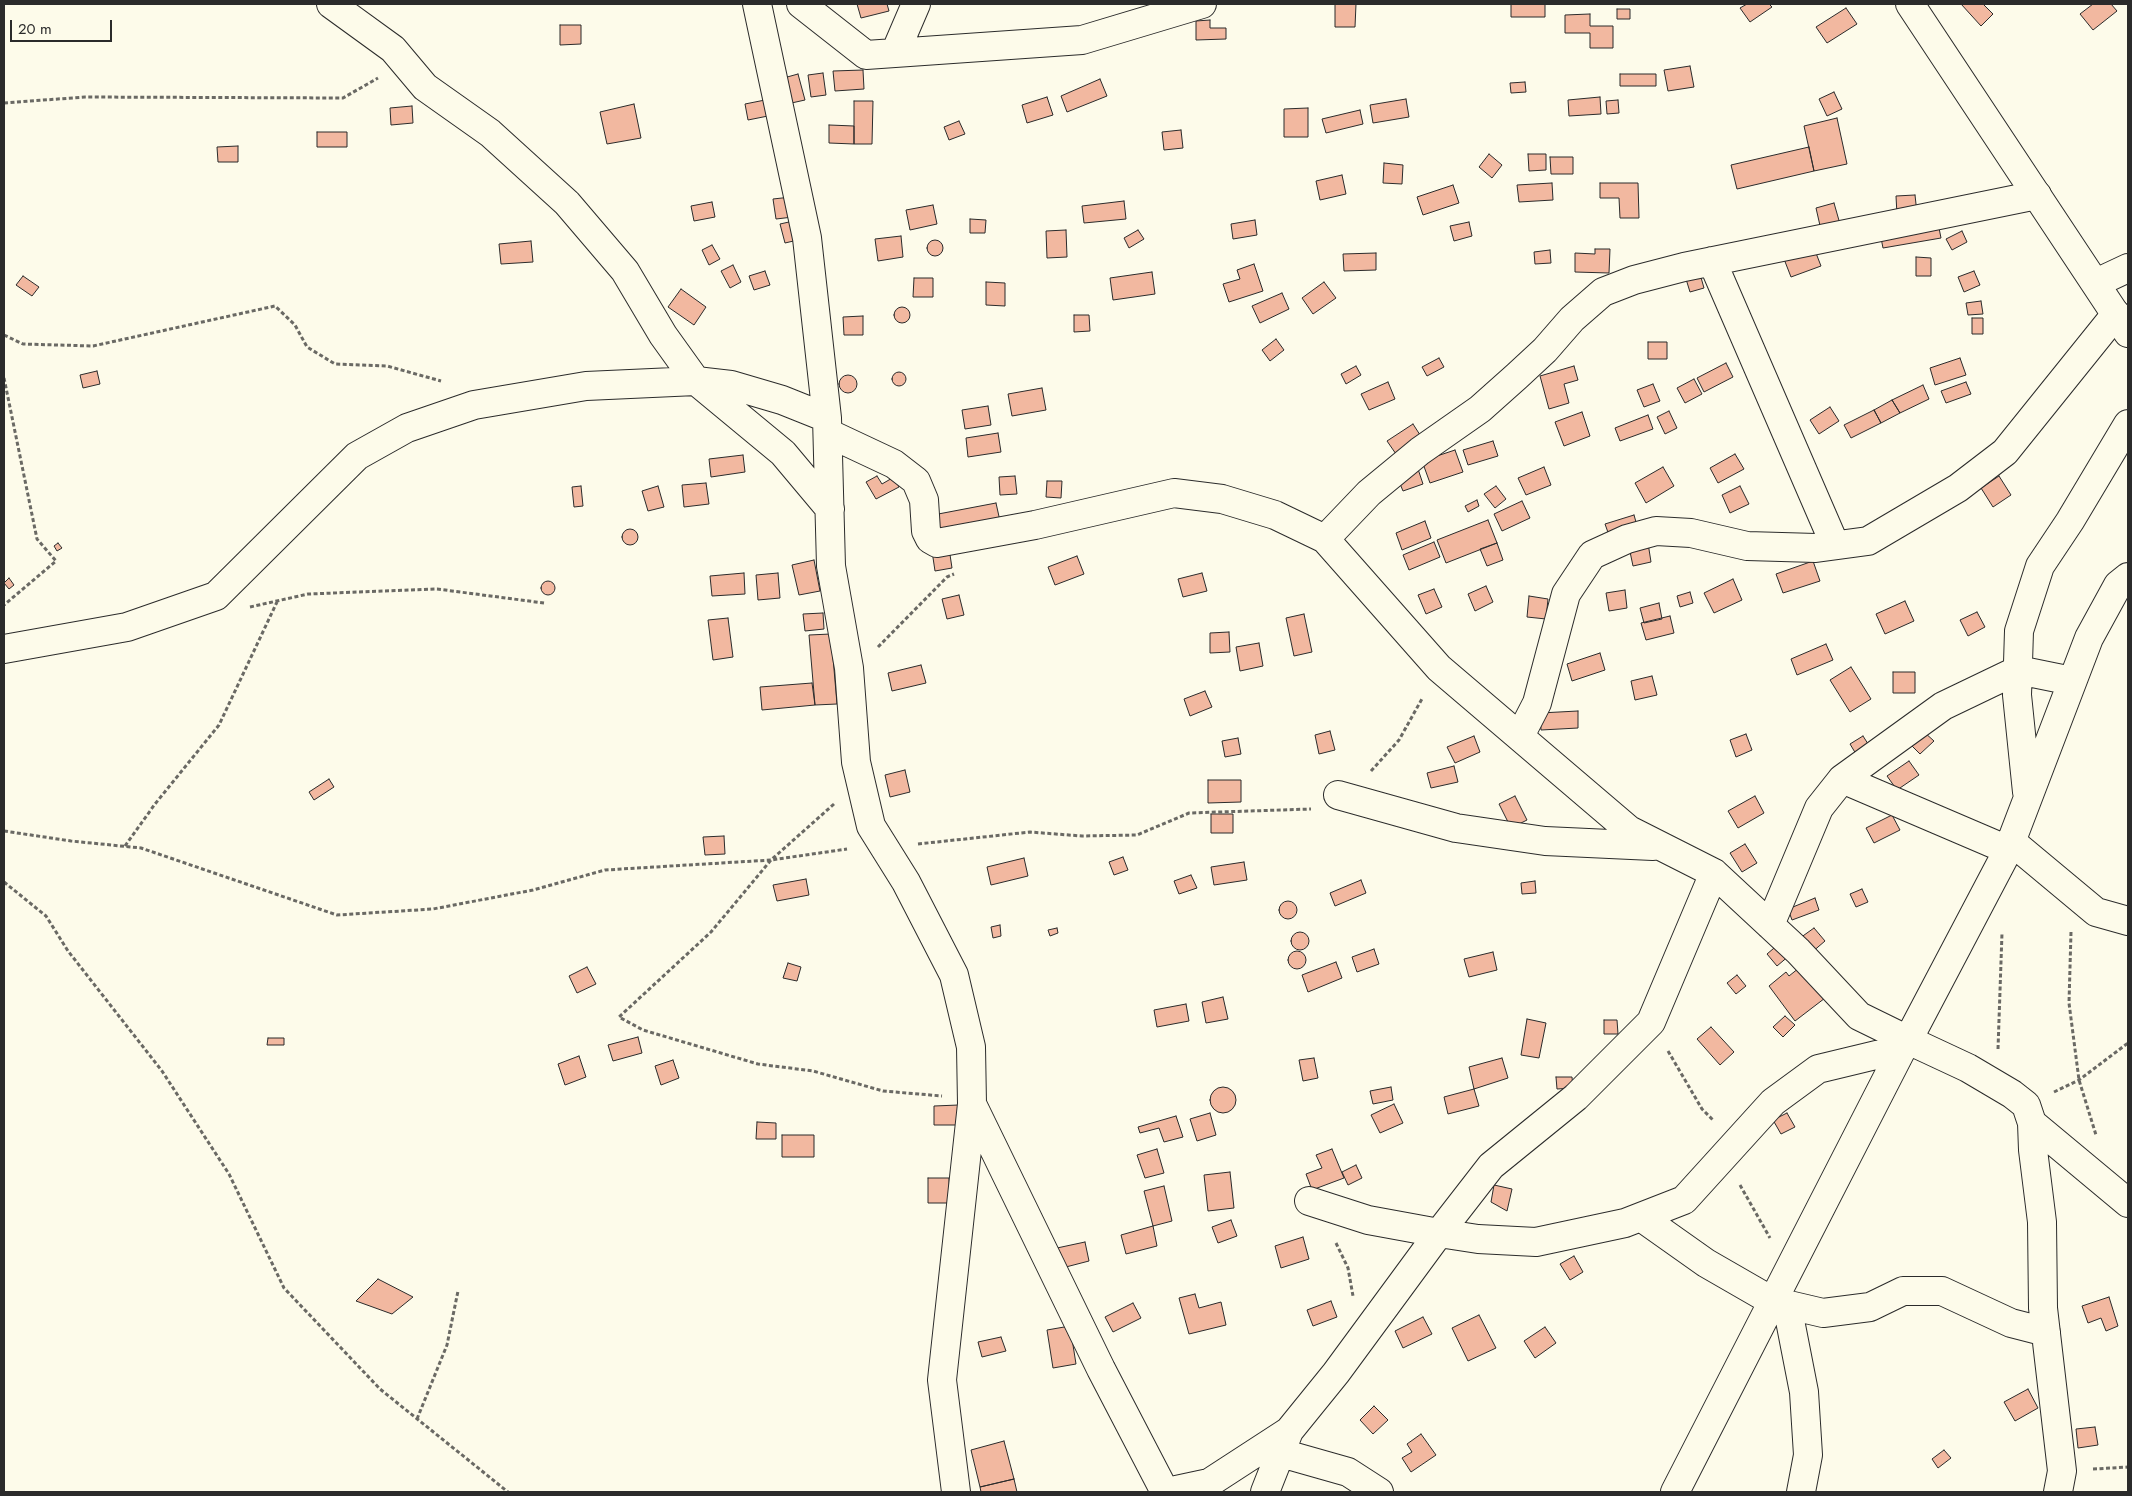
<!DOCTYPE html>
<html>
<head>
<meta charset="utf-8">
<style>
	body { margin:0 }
	#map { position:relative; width:2132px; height:1496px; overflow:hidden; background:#fdfbea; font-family:Jost,sans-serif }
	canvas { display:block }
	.frame { position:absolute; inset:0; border:5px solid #2b2b2b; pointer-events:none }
	.scale { position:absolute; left:10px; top:20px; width:102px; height:22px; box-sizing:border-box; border:2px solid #2b2b2b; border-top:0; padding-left:6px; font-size:15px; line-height:18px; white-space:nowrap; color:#2b2b2b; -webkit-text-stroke:4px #fdfbea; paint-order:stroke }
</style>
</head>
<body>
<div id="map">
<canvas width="2132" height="1496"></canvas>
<div class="frame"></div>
<div class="scale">20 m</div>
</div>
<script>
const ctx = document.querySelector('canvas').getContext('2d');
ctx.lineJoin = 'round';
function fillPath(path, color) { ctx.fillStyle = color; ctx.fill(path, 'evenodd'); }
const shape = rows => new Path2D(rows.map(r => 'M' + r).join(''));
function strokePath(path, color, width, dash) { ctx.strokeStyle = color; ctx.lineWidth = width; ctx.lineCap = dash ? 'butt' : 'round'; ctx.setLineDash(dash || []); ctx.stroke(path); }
const building = shape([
	[857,4,887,4,889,11,861,18,857,4],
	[1335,4,1356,4,1355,27,1335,27,1335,4],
	[1511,4,1545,4,1545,17,1511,17,1511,4],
	[1747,4,1769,4,1772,7,1750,22,1740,8,1747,4],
	[1961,4,1983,4,1993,14,1981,26,1961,4],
	[2093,4,2111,4,2117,11,2093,30,2080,14,2093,4],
	[1846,8,1857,24,1827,43,1816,27,1846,8],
	[1617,9,1630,9,1630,19,1617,19,1617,9],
	[1590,14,1590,26,1613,26,1613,48,1590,48,1590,33,1565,33,1565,15,1590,14],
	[1210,20,1210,28,1226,28,1226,39,1196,40,1196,21,1210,20],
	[560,25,581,25,581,44,560,45,560,25],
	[1690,66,1694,87,1668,91,1664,70,1690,66],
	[863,70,864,89,835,91,833,71,863,70],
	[823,73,826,95,811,97,808,75,823,73],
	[798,74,805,100,787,104,780,79,798,74],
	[1620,74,1656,74,1656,86,1620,86,1620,74],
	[1100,79,1107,96,1067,112,1061,96,1100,79],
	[1525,82,1526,92,1511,93,1510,83,1525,82],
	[1834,92,1842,109,1827,116,1819,99,1834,92],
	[1047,97,1053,115,1027,123,1022,105,1047,97],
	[1600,97,1601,114,1569,116,1568,100,1600,97],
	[1406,99,1409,117,1373,123,1370,105,1406,99],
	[765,100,768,116,748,120,745,104,765,100],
	[1618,100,1619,113,1607,114,1606,101,1618,100],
	[854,101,873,101,872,144,854,144,854,101],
	[634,104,641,138,607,144,600,112,634,104],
	[412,106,413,123,391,125,390,108,412,106],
	[1308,108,1308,137,1284,137,1284,109,1308,108],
	[1360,110,1363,124,1326,133,1322,119,1360,110],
	[1837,118,1847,164,1814,171,1804,126,1837,118],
	[959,121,965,134,949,140,944,127,959,121],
	[829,125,854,126,854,144,829,143,829,125],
	[1181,130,1183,148,1164,150,1162,132,1181,130],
	[317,132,347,132,347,147,317,147,317,132],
	[238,146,238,162,218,162,217,147,238,146],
	[1809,147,1814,171,1737,189,1731,165,1809,147],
	[1489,154,1502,165,1492,178,1479,167,1489,154],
	[1528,154,1546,154,1546,170,1529,171,1528,154],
	[1550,157,1573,157,1573,174,1551,174,1550,157],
	[1384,163,1403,165,1402,184,1383,183,1384,163],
	[1342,175,1346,194,1320,200,1316,181,1342,175],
	[1552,183,1553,200,1519,202,1517,185,1552,183],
	[1600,183,1638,183,1639,218,1620,218,1619,198,1600,198,1600,183],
	[1453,185,1459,203,1423,215,1417,197,1453,185],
	[1915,195,1917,213,1897,215,1896,196,1915,195],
	[791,197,793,217,776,219,773,199,791,197],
	[1124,201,1126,219,1084,223,1082,206,1124,201],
	[712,202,715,217,694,221,691,206,712,202],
	[1834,203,1840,224,1821,230,1816,208,1834,203],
	[933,205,937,224,910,230,906,210,933,205],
	[970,219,986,220,985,233,970,233,970,219],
	[798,220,802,239,785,243,780,224,798,220],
	[1255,220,1257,235,1233,239,1231,224,1255,220],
	[1469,222,1472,236,1454,241,1450,226,1469,222],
	[1938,223,1941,238,1883,248,1880,233,1938,223],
	[1066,230,1067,257,1047,258,1046,231,1066,230],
	[1138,230,1144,239,1129,248,1124,238,1138,230],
	[1962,231,1967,242,1952,250,1946,239,1962,231],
	[901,236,903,257,878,261,875,239,901,236],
	'927 248a8 8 0 1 1 16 0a8 8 0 1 1-16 0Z',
	[531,241,533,262,501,264,499,244,531,241],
	[712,245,720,259,709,265,702,250,712,245],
	[1814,248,1821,266,1791,277,1784,259,1814,248],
	[1595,249,1610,249,1609,273,1575,272,1575,253,1595,254,1595,249],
	[1550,250,1551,263,1535,264,1534,252,1550,250],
	[1376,253,1376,270,1344,271,1343,254,1376,253],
	[1916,257,1931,258,1931,276,1916,276,1916,257],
	[1254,264,1263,291,1229,302,1223,284,1240,279,1237,270,1254,264],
	[733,265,741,282,730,288,721,271,733,265],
	[765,271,770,285,754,290,749,276,765,271],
	[1974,271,1980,285,1964,292,1958,277,1974,271],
	[1152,272,1155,294,1113,300,1110,278,1152,272],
	[1700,274,1704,288,1690,292,1686,279,1700,274],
	[23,276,39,287,32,296,16,285,23,276],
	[914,278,933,278,933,297,913,297,914,278],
	[986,282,1005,283,1005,306,986,305,986,282],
	[1324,282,1336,298,1313,314,1302,298,1324,282],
	[681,289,706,307,694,325,668,307,681,289],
	[1282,293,1289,309,1260,323,1252,306,1282,293],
	[1981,301,1983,314,1968,315,1966,303,1981,301],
	'894 315a8 8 0 1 1 16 0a8 8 0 1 1-16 0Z',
	[1074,315,1089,315,1090,331,1074,332,1074,315],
	[863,316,863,335,844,335,843,317,863,316],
	[1972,318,1983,318,1983,334,1972,334,1972,318],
	[1276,339,1284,350,1270,361,1262,350,1276,339],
	[1648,342,1667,342,1667,359,1648,359,1648,342],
	[1439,358,1444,367,1427,376,1422,367,1439,358],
	[1960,358,1966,375,1935,385,1930,368,1960,358],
	[1726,363,1733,377,1704,392,1697,378,1726,363],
	[1356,366,1361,375,1346,384,1341,374,1356,366],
	[1574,366,1578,380,1564,384,1569,403,1549,409,1540,376,1574,366],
	[97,371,100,384,83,388,80,375,97,371],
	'892 379a7 7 0 1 1 14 0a7 7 0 1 1-14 0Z',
	'839 384a9 9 0 1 1 18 0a9 9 0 1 1-18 0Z',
	[1694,379,1702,394,1685,403,1677,388,1694,379],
	[1388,382,1395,399,1369,410,1361,394,1388,382],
	[1966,382,1971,394,1946,403,1941,391,1966,382],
	[1653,384,1660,401,1644,407,1637,390,1653,384],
	[1923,385,1929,399,1900,413,1892,400,1923,385],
	[1042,388,1046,410,1012,416,1008,394,1042,388],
	[1892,400,1900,413,1881,423,1874,410,1892,400],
	[988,406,991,425,965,429,962,410,988,406],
	[1830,407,1839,421,1819,434,1810,420,1830,407],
	[1874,410,1881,423,1851,438,1844,425,1874,410],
	[1669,411,1677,428,1665,434,1657,417,1669,411],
	[1582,412,1590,436,1564,446,1555,422,1582,412],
	[1648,415,1653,429,1620,441,1615,428,1648,415],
	[1413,424,1422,438,1396,454,1387,441,1413,424],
	[998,433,1001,452,968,457,966,438,998,433],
	[1493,441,1498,456,1468,465,1463,450,1493,441],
	[1455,450,1463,472,1430,483,1422,461,1455,450],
	[1735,454,1744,469,1718,483,1710,468,1735,454],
	[743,455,745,472,711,477,709,459,743,455],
	[1417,466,1423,484,1403,491,1396,474,1417,466],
	[1544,467,1551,485,1526,495,1518,478,1544,467],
	[1663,467,1674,486,1646,503,1635,483,1663,467],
	[877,476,882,484,894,477,899,487,876,499,866,482,877,476],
	[1015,476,1017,494,1000,495,999,477,1015,476],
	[1999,476,2011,495,1993,507,1981,488,1999,476],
	[1047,481,1062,481,1061,498,1046,497,1047,481],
	[706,483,709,504,684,507,682,485,706,483],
	[581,486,583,506,574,507,572,487,581,486],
	[658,486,664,507,648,511,642,491,658,486],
	[1496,486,1506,499,1495,508,1484,494,1496,486],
	[1740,486,1749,504,1730,513,1722,495,1740,486],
	[1477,500,1479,506,1468,512,1465,506,1477,500],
	[1522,501,1530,518,1502,531,1494,514,1522,501],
	[996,503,1000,521,937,534,933,515,996,503],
	[1634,515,1638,529,1610,538,1605,524,1634,515],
	[1488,520,1497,543,1446,563,1437,540,1488,520],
	[1425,521,1431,538,1402,550,1396,533,1425,521],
	'622 537a8 8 0 1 1 16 0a8 8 0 1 1-16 0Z',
	[1434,542,1440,557,1409,570,1403,555,1434,542],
	[58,543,62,548,57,551,54,546,58,543],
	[1497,543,1503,560,1487,566,1480,549,1497,543],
	[1648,543,1651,562,1633,566,1629,547,1648,543],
	[949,548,952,568,935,571,932,551,949,548],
	[1077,556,1084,574,1055,585,1048,567,1077,556],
	[814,560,820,591,799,595,792,565,814,560],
	[1813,561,1820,581,1783,593,1776,574,1813,561],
	[744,573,745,594,712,596,710,576,744,573],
	[778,573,780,598,758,600,756,575,778,573],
	[1202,573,1207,591,1183,597,1178,579,1202,573],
	[9,578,14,585,9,589,4,583,9,578],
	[1733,579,1742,600,1714,613,1704,593,1733,579],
	'541 588a7 7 0 1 1 14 0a7 7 0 1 1-14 0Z',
	[1486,586,1493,602,1475,611,1468,594,1486,586],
	[1434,589,1442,607,1426,614,1418,595,1434,589],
	[1625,590,1627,608,1609,611,1606,593,1625,590],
	[1690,592,1693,603,1680,607,1677,596,1690,592],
	[959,595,964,615,947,619,942,599,959,595],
	[1529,596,1548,599,1546,619,1527,617,1529,596],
	[1905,601,1914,621,1885,634,1876,614,1905,601],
	[1659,603,1662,619,1644,623,1640,608,1659,603],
	[1977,612,1985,627,1968,636,1960,620,1977,612],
	[823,613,824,629,805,631,803,614,823,613],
	[1304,614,1312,652,1294,656,1286,618,1304,614],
	[1670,616,1674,633,1646,640,1641,623,1670,616],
	[728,618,733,657,713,660,708,620,728,618],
	[1229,632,1230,652,1210,653,1210,633,1229,632],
	[831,634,837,704,815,705,809,635,831,634],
	[1259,643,1263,666,1240,671,1236,647,1259,643],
	[1826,644,1833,660,1797,675,1791,659,1826,644],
	[1600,653,1605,670,1572,681,1567,664,1600,653],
	[921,665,926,683,892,691,888,673,921,665],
	[1851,667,1871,699,1850,712,1830,680,1851,667],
	[1893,672,1915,672,1915,693,1893,693,1893,672],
	[1652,676,1657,695,1635,700,1631,681,1652,676],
	[812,683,815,705,762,710,760,687,812,683],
	[1205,691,1212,707,1190,716,1184,699,1205,691],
	[1578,711,1578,728,1541,730,1540,713,1578,711],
	[1330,731,1335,750,1319,754,1315,735,1330,731],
	[1924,732,1934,741,1920,754,1911,745,1924,732],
	[1746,734,1752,750,1736,757,1730,740,1746,734],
	[1474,736,1480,752,1455,763,1447,747,1474,736],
	[1863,736,1870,747,1856,754,1850,744,1863,736],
	[1238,738,1241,754,1225,757,1222,741,1238,738],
	[1909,761,1919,775,1897,790,1887,776,1909,761],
	[1454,766,1458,782,1431,788,1427,773,1454,766],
	[905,770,910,792,890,797,885,775,905,770],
	[329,779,334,787,314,800,309,792,329,779],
	[1208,780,1241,780,1241,802,1208,803,1208,780],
	[1515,796,1527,820,1511,828,1499,804,1515,796],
	[1755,796,1764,813,1738,828,1728,811,1755,796],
	[1211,814,1233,814,1233,833,1211,833,1211,814],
	[1892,815,1900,830,1874,843,1866,828,1892,815],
	[724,836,725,854,705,855,703,837,724,836],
	[1745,844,1757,863,1742,872,1730,853,1745,844],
	[1123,857,1128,870,1114,875,1109,862,1123,857],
	[1024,858,1028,876,991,885,987,867,1024,858],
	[1244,862,1247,880,1214,885,1211,867,1244,862],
	[1191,875,1197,888,1179,894,1174,881,1191,875],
	[806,879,809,895,777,901,773,885,806,879],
	[1361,880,1366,893,1335,906,1330,893,1361,880],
	[1535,881,1536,893,1522,894,1521,883,1535,881],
	[1862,889,1868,902,1856,907,1850,894,1862,889],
	[1815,898,1819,910,1792,920,1788,909,1815,898],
	'1279 910a9 9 0 1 1 18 0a9 9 0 1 1-18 0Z',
	[1000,925,1001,936,993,938,991,927,1000,925],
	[1057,928,1058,933,1050,936,1048,930,1057,928],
	[1814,928,1825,941,1811,953,1800,938,1814,928],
	'1291 941a9 9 0 1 1 18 0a9 9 0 1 1-18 0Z',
	[1780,943,1790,955,1777,966,1767,954,1780,943],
	[1374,949,1379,964,1357,972,1352,957,1374,949],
	'1288 960a9 9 0 1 1 18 0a9 9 0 1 1-18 0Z',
	[1493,952,1497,970,1469,977,1464,959,1493,952],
	[1336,962,1342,978,1308,992,1302,975,1336,962],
	[788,963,801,967,797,981,783,978,788,963],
	[1804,964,1829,995,1795,1021,1769,986,1786,972,1789,976,1804,964],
	[587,967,596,984,577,993,569,976,587,967],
	[1737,975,1746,986,1736,994,1727,983,1737,975],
	[1223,997,1228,1019,1206,1023,1202,1002,1223,997],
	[1186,1004,1189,1021,1157,1027,1154,1010,1186,1004],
	[1785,1016,1795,1025,1783,1037,1773,1027,1785,1016],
	[1527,1019,1546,1023,1539,1058,1521,1055,1527,1019],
	[1604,1020,1617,1020,1618,1034,1604,1034,1604,1020],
	[1711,1027,1734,1052,1720,1065,1697,1039,1711,1027],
	[638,1037,642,1053,613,1061,608,1045,638,1037],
	[268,1038,284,1038,284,1045,267,1045,268,1038],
	[579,1056,586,1077,565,1085,558,1064,579,1056],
	[1314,1058,1318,1078,1303,1081,1299,1060,1314,1058],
	[1502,1058,1508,1078,1474,1089,1469,1067,1502,1058],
	[673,1060,679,1078,661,1085,655,1066,673,1060],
	[1556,1077,1572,1077,1573,1088,1557,1089,1556,1077],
	[1391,1087,1393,1100,1373,1104,1370,1091,1391,1087],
	'1210 1100a13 13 0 1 1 26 0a13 13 0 1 1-26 0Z',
	[1474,1089,1479,1106,1448,1114,1444,1097,1474,1089],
	[1394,1104,1403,1123,1380,1133,1371,1115,1394,1104],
	[959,1105,959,1125,934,1125,934,1106,959,1105],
	[1210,1113,1216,1135,1197,1141,1190,1119,1210,1113],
	[1787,1113,1795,1127,1781,1134,1773,1120,1787,1113],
	[1176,1116,1183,1137,1164,1142,1159,1128,1140,1133,1138,1127,1176,1116],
	[757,1122,776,1123,776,1139,756,1139,757,1122],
	[782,1135,814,1135,814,1157,782,1157,782,1135],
	[1157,1149,1164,1173,1145,1178,1137,1155,1157,1149],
	[1332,1149,1344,1178,1312,1190,1306,1174,1322,1168,1316,1155,1332,1149],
	[1356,1165,1362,1178,1348,1185,1342,1172,1356,1165],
	[1230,1172,1234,1208,1208,1211,1204,1175,1230,1172],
	[928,1178,949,1178,950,1203,928,1203,928,1178],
	[1494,1185,1512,1189,1507,1211,1491,1202,1494,1185],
	[1164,1186,1172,1221,1153,1226,1144,1191,1164,1186],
	[1231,1220,1237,1236,1218,1243,1212,1227,1231,1220],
	[1153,1226,1157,1246,1126,1254,1121,1235,1153,1226],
	[1303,1237,1309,1259,1281,1268,1275,1246,1303,1237],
	[1085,1242,1089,1261,1062,1268,1057,1248,1085,1242],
	[1574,1256,1583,1272,1570,1280,1560,1264,1574,1256],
	[378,1279,413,1297,392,1314,356,1301,378,1279],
	[1195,1294,1199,1308,1221,1302,1226,1325,1189,1334,1179,1298,1195,1294],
	[2109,1297,2118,1326,2106,1331,2101,1318,2088,1323,2082,1306,2109,1297],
	[1331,1301,1337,1317,1313,1326,1307,1310,1331,1301],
	[1133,1303,1141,1318,1113,1332,1105,1317,1133,1303],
	[1479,1315,1496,1348,1468,1361,1452,1328,1479,1315],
	[1423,1317,1432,1334,1403,1348,1395,1331,1423,1317],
	[1070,1326,1076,1364,1053,1368,1047,1330,1070,1326],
	[1545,1327,1556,1343,1535,1358,1524,1341,1545,1327],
	[1001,1337,1006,1351,982,1357,978,1342,1001,1337],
	[2028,1389,2038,1408,2015,1421,2004,1402,2028,1389],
	[1374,1406,1388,1420,1373,1434,1360,1420,1374,1406],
	[2095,1427,2098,1445,2078,1448,2076,1429,2095,1427],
	[1421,1434,1436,1455,1411,1472,1402,1458,1412,1452,1407,1444,1421,1434],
	[1004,1441,1014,1479,980,1487,971,1450,1004,1441],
	[1944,1450,1951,1458,1938,1468,1932,1459,1944,1450],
	[1014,1479,1017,1492,981,1492,980,1487,1014,1479]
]);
fillPath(building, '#f2b8a0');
strokePath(building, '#2b2b2b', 1);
const minor = shape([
	[331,4,393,49,425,87,490,133,567,203,625,271,663,335,696,381,783,453,830,509],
	[757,4,807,238,827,418,831,566,849,668,856,762,871,826,906,882,954,975,971,1047,972,1104,942,1380,956,1492],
	[801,4,866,55,1082,40,1202,4],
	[895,53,916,4],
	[1712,261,1835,545],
	[2096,283,2128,268],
	[828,433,894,464,916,481,924,500,926,531,930,539,937,543,1035,525,1174,493,1222,499,1275,515,1325,539,1439,668,1629,830,1714,873,1798,951,1859,1016,1908,1040,2008,850,2089,638,2118,585,2128,577],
	[1325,539,1369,493,1420,451,1480,409,1517,376,1545,350,1572,319,1603,292,1634,280,1684,267,2037,195],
	[4,649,127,627,216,596,357,456,407,428,474,405,586,386,696,381,731,385,782,400,827,418],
	[1520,736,1537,703,1566,594,1592,555,1627,539,1656,531,1691,533,1747,546,1816,548,1868,541,1958,488,2005,452,2116,314],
	[1842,779,1943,706,2018,670,2072,681],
	[2027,792,2017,695,2019,631,2040,566,2070,521,2128,424],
	[1338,795,1456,828,1545,841,1653,846],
	[2012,842,2096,912,2128,921],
	[1770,925,1819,808,1842,779,2008,850],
	[972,1104,1101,1369,1165,1492],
	[1309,1201,1368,1220,1439,1233,1491,1166,1576,1097,1651,1022,1714,873],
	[1641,1217,1706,1263,1772,1301,1823,1313,1870,1307,1903,1291,1942,1291,2011,1323,2046,1332],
	[1787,1305,1804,1392,1808,1455,1801,1492],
	[1281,1453,1348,1472,1379,1492],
	[1167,1492,1209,1483,1289,1431],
	[1265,1492,1289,1431,1336,1373,1439,1233,1478,1239,1536,1242,1625,1223,1684,1200,1773,1102,1818,1069,1876,1055,1900,1053,1908,1040,1968,1068,2012,1094,2026,1105,2032,1123],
	[1675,1492,1900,1053],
	[2058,1492,2062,1471,2043,1308,2042,1222,2033,1150,2032,1123,2128,1203]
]);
const major = shape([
	[1910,4,2128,333]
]);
strokePath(minor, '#2b2b2b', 30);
strokePath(major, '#2b2b2b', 30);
strokePath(shape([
	[4,103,85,97,343,98,378,78],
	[4,335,23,344,93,346,275,306,295,325,307,347,335,364,387,366,441,381],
	[4,378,37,539,56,561,4,605],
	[250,607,308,594,437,589,544,603],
	[878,647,947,577,954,574],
	[1371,771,1399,740,1423,697],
	[834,804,771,860,711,932,619,1017,643,1030,758,1064,813,1071,883,1091,942,1096],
	[4,831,71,841,141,848,337,915,433,909,533,890,605,870,771,860,847,849],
	[918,844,1030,832,1082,836,1137,835,1189,813,1311,809],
	[125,846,155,804,219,725,277,602],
	[4,882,46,916,68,951,162,1071,229,1174,284,1288,380,1389,508,1492],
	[2071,932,2069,1003,2079,1080,2096,1135],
	[1998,1049,2002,933],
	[1668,1051,1702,1109,1713,1120],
	[2054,1092,2079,1080,2128,1043],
	[1740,1185,1770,1238],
	[1336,1243,1348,1268,1353,1296],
	[417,1419,447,1345,458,1291],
	[2093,1469,2128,1467]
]), '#6a6964', 3, [4, 2.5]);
strokePath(minor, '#fdfbea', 28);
strokePath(major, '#fdfbea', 28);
</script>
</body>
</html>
